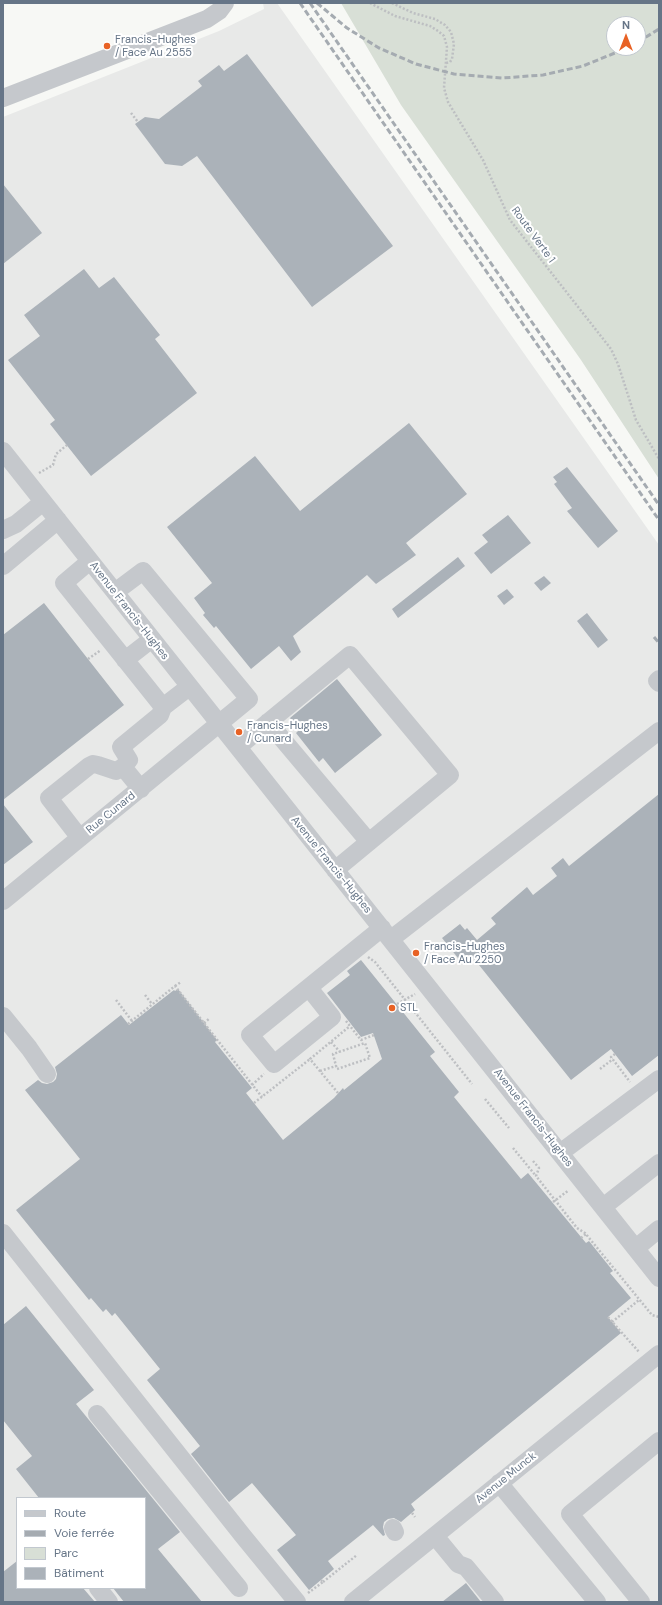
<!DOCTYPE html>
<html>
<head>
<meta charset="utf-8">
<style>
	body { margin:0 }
	#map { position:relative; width:662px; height:1605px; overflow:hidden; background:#f7f8f5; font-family:"DM Sans",sans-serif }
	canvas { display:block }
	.frame { position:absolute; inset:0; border:4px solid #667587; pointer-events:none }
	.legend { position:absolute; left:16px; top:1497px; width:130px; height:92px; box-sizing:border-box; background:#fff; border:1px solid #c2c8cf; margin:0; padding:5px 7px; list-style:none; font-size:12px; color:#667587 }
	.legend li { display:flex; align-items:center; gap:8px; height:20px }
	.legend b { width:20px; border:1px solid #c2c8cf }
	.north { position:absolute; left:606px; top:16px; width:40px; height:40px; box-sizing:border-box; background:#fff; border:1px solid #c2c8cf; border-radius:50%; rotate:0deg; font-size:11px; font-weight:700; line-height:16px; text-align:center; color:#667587 }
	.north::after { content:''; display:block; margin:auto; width:14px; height:18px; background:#e86225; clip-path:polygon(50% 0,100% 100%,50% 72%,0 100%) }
</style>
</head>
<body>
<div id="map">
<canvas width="662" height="1605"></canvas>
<div class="frame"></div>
<ul class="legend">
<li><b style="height:5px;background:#c5c8cc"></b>Route</li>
<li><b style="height:5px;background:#a5abb1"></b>Voie ferrée</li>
<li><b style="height:11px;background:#d8dfd6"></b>Parc</li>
<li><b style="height:11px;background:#abb2b9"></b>Bâtiment</li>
</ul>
<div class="north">N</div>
</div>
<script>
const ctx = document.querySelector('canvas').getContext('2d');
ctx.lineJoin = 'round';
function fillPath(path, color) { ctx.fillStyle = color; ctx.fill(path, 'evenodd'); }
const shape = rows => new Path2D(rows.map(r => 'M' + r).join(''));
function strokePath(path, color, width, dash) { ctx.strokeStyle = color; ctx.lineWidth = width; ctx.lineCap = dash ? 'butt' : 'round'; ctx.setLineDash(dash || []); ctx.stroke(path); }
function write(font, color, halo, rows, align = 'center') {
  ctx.font = font + ' "DM Sans",sans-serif'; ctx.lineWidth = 4; ctx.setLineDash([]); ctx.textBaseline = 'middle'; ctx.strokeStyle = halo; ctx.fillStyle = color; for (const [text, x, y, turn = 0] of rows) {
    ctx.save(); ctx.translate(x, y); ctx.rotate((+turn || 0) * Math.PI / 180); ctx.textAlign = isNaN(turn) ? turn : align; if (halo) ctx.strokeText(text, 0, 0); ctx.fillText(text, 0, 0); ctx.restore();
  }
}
fillPath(shape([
	[263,3,277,3,659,545,659,1602,3,1602,3,117,219,31,264,9],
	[17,1498,145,1498,145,1588,17,1588]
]), '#e8e9e8');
fillPath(shape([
	[341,3,659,3,659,479,581,360,401,105],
	[614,24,638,24,638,48,614,48]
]), '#d8dfd6');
fillPath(shape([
	[247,54,393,246,312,307,197,156,182,166,165,164,135,124,145,117,159,119,202,86,198,81,219,65,224,71],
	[3,184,42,233,3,264],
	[84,269,99,288,114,277,160,335,155,339,197,393,91,476,50,424,55,420,8,360,40,336,24,315],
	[409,423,467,494,406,543,416,555,376,584,367,575,293,636,301,652,291,661,279,646,251,669,216,626,214,628,203,615,205,613,194,598,212,583,167,527,255,456,300,511],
	[567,467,618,531,598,548,567,511,572,508,554,484,557,482,553,477],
	[508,515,531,543,491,574,474,553,488,542,482,535],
	[458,557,465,566,398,618,392,609],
	[544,576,551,583,541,591,534,583],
	[507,589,514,597,504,605,497,596],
	[44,603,124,705,3,800,3,635],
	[587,613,608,640,598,648,577,621],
	[337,679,382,735,335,773,323,758,319,762,296,733,299,730,290,718],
	[659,794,659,1055,632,1076,611,1049,571,1080,471,955,462,963,442,938,460,924,465,930,467,928,477,940,496,924,491,918,527,887,533,895,557,876,551,868,563,858,569,866],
	[3,804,33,842,3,865],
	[361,960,435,1052,430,1056,459,1092,454,1097,521,1179,528,1173,586,1243,589,1241,613,1271,610,1273,631,1298,608,1317,621,1333,411,1504,415,1510,401,1522,394,1518,388,1519,384,1522,383,1527,385,1535,383,1536,373,1525,328,1561,334,1569,309,1590,277,1550,296,1535,252,1483,229,1502,191,1454,200,1446,147,1380,160,1369,115,1313,112,1316,106,1309,103,1312,91,1298,89,1300,16,1210,80,1159,25,1090,38,1080,42,1083,47,1084,53,1082,56,1079,57,1074,55,1067,121,1015,129,1025,174,990,175,991,178,989,217,1040,215,1042,252,1088,246,1093,283,1140,334,1098,343,1088,344,1090,382,1059,373,1033,361,1037,327,993,350,975,347,971],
	[26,1306,94,1390,76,1404,180,1532,158,1549,202,1602,124,1602,113,1588,145,1588,145,1498,39,1498,16,1469,32,1456,3,1420,3,1325],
	[17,1561,17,1588,83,1588,95,1602,3,1602,3,1572],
	[466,1583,481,1602,442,1602]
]), '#abb2b9');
strokePath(shape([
	[370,3,395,16,430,26,438,31,444,36,447,47,444,88,448,102,483,160,510,220,611,349,618,364,636,420,659,459],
	[392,3,413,13,435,19,445,25,451,32,454,44,452,59,450,62,446,63],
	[131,113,138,122],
	[39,473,53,465,56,454,67,445],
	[88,659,101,650],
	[368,957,375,962,472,1084],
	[175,986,181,982],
	[145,995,152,1004],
	[116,1000,132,1021],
	[397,1004,415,994],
	[346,1021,361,1040,374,1035],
	[204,1023,210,1018],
	[128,1024,175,986,262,1097],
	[331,1042,340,1052],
	[615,1054,611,1057,630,1082],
	[600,1069,613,1059],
	[320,1071,336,1066,337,1069,370,1058,365,1043,333,1054,336,1066],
	[252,1085,264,1074],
	[338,1093,310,1059,350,1026],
	[485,1099,509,1128],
	[254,1103,310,1059],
	[513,1148,536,1176],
	[533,1161,539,1168,536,1176,577,1228,585,1233,652,1315,659,1317],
	[553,1202,569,1190],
	[581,1238,586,1234],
	[608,1317,639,1352],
	[612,1322,639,1300],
	[412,1513,415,1517],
	[323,1582,357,1555],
	[308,1593,323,1582,321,1580]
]), '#bdbfc2', 2.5, [2, 2]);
strokePath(shape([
	[3,98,207,19,219,11,225,3],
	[3,451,659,1278],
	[3,530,16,524,43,502],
	[90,561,64,583,163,707,189,687],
	[3,566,58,520],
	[125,660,152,639],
	[659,679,657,681,659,683],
	[268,722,369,842],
	[238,747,350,655,450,775,335,870],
	[141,789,123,767,129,760,121,747,160,715,163,707],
	[80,838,49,798,89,766,93,764,98,765,116,771,123,767],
	[3,901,249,699,143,571,115,592],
	[391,939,659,731],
	[309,988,332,1017,274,1064,250,1035,382,928],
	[3,1016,29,1048,47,1074],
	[560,1153,659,1079],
	[603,1207,659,1163],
	[3,1233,243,1536,297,1602],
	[636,1248,659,1229],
	[97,1414,239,1588],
	[499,1483,597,1602],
	[393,1528,395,1532],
	[435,1536,458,1564,466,1567,495,1602],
	[98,1588,109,1602],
	[353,1602,659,1354],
	[641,1602,570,1514,659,1441]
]), '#c5c8cc', 18);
strokePath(shape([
	[300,3,659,520],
	[310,3,659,505],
	[317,3,347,28,379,48,416,64,454,74,502,78,543,75,583,66,627,48],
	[638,42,659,29],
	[654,637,659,643]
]), '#a5abb1', 3, [6, 3]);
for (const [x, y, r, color] of [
	[107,46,4,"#e86225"],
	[239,732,4,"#e86225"],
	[416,953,4,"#e86225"],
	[392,1008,4,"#e86225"]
]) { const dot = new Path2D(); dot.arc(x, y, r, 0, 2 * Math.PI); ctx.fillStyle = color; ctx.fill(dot); strokePath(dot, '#fff', 1.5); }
write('11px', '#667587', '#fff', [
	["Francis-Hughes",115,40],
	["/ Face Au 2555",115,53],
	["Francis-Hughes",247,726],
	["/ Cunard",247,739],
	["Francis-Hughes",424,947],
	["/ Face Au 2250",424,960],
	["STL",400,1008]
], 'left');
write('11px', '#667587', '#fff', [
	["Route Verte 1",533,235,54],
	["Avenue Francis-Hughes",129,611,52],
	["Rue Cunard",111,813,-39],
	["Avenue Francis-Hughes",331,865,51],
	["Avenue Francis-Hughes",533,1118,52],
	["Avenue Munck",506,1478,-39]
]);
</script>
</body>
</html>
